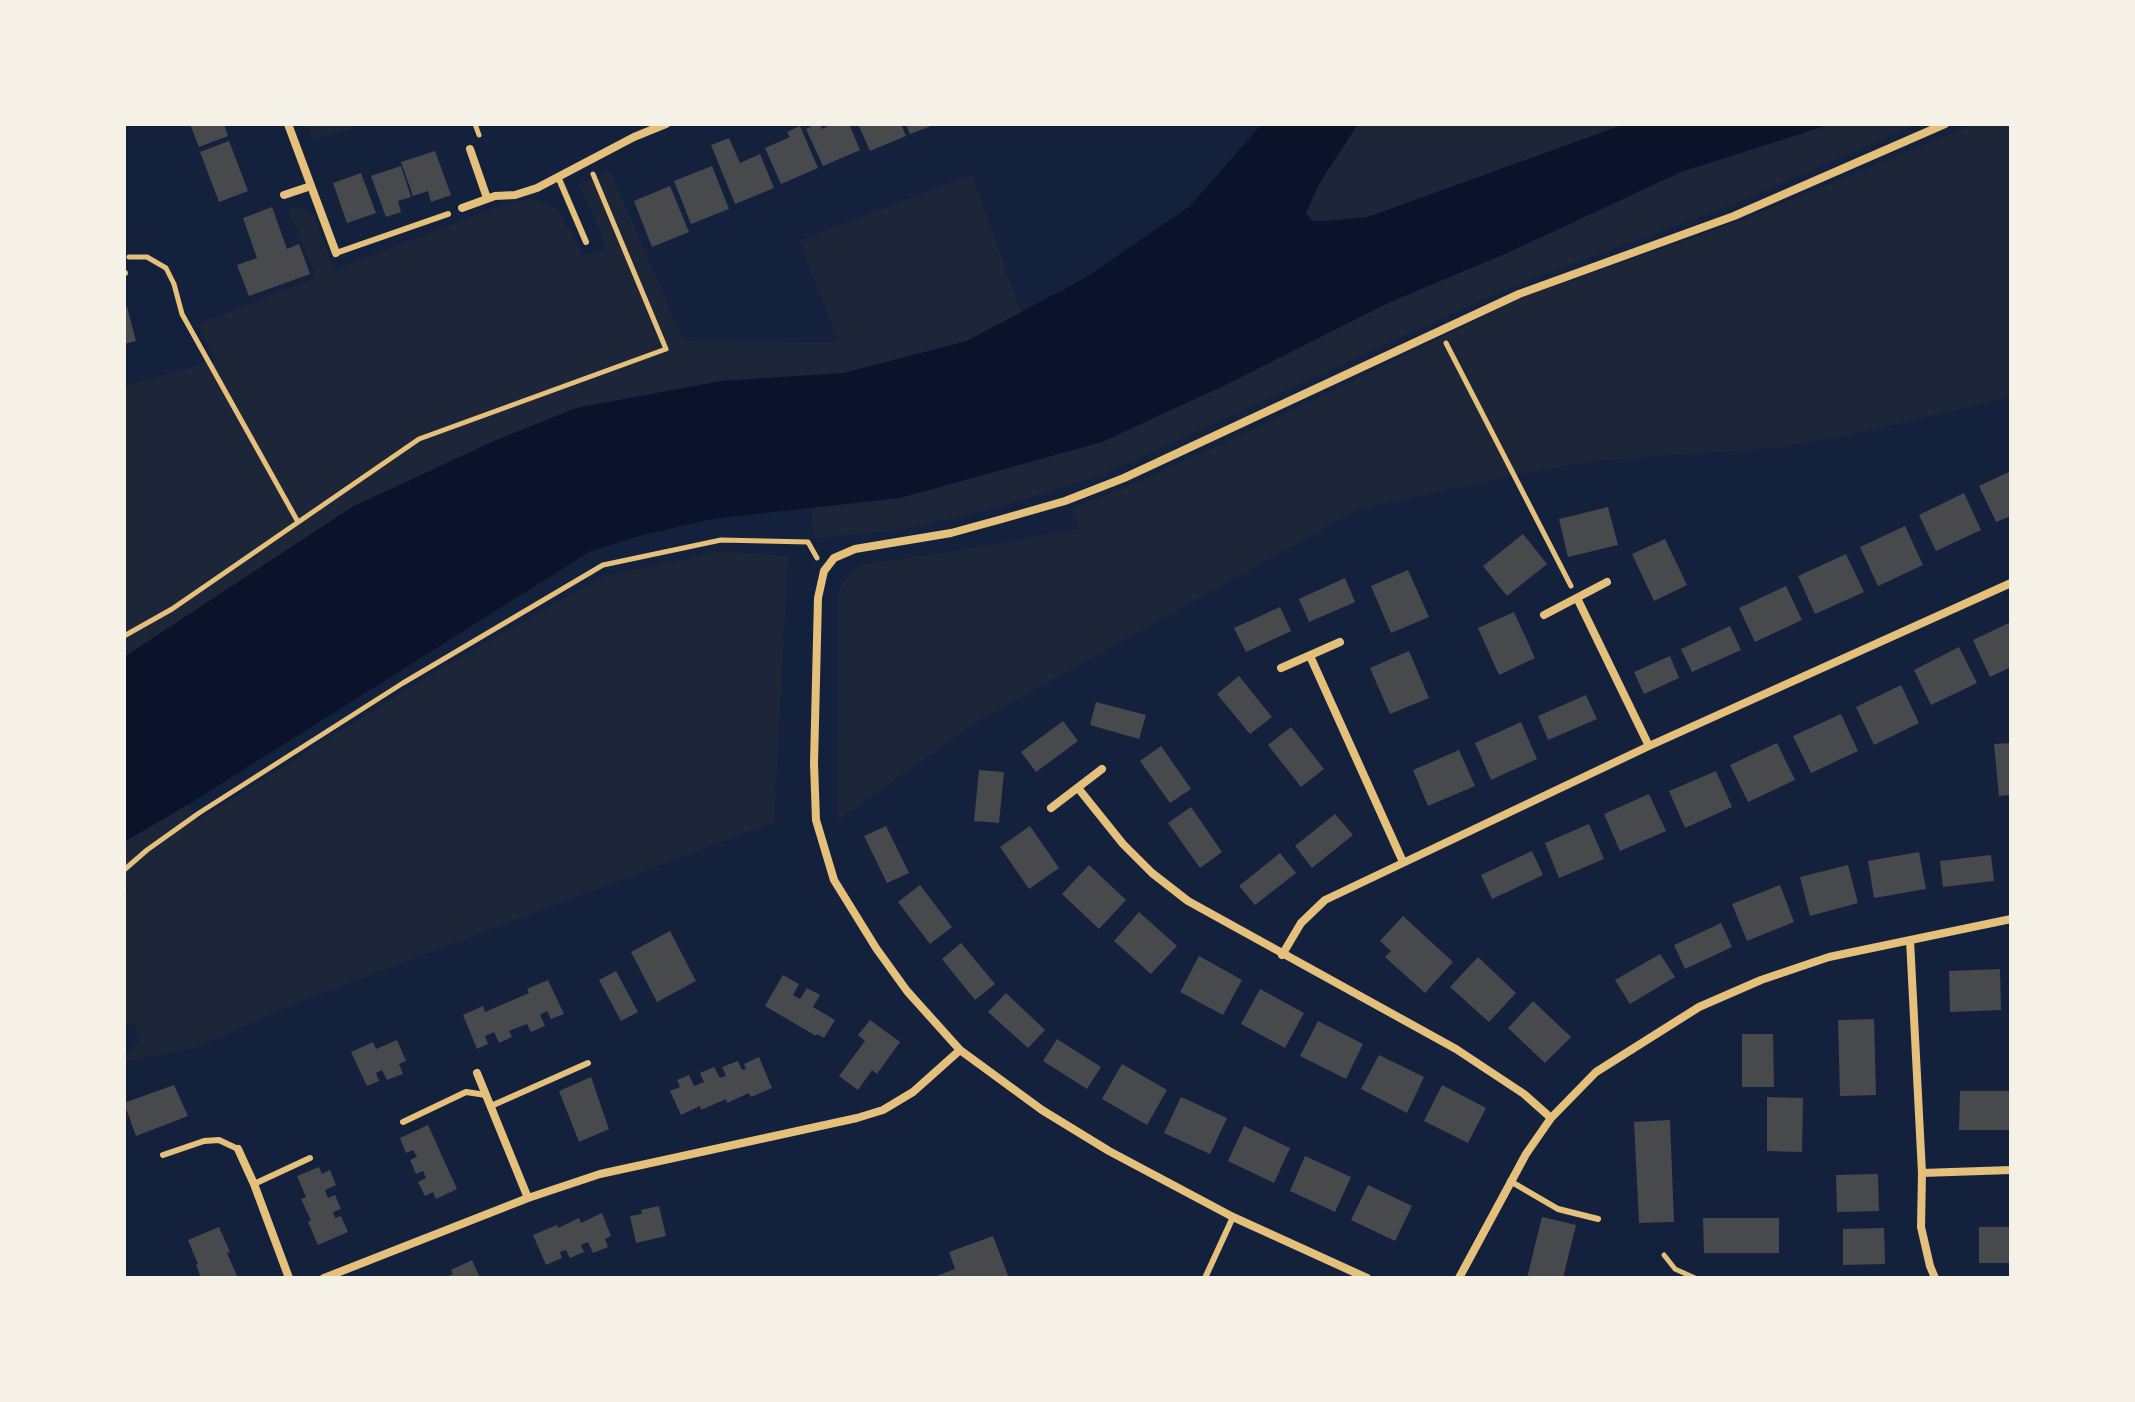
<!DOCTYPE html>
<html>
<head>
<meta charset="utf-8">
<style>
	body { margin:0 }
	#map { position:relative; width:2135px; height:1402px; overflow:hidden; background:#14213d; font-family:Bitter,serif }
	canvas { display:block }
	.frame { position:absolute; inset:0; border:126px solid #f6f1e7; pointer-events:none }
</style>
</head>
<body>
<div id="map">
<canvas width="2135" height="1402"></canvas>
<div class="frame"></div>
</div>
<script>
const ctx = document.querySelector('canvas').getContext('2d');
ctx.lineJoin = 'round';
function fillPath(path, color) { ctx.fillStyle = color; ctx.fill(path, 'evenodd'); }
const shape = rows => new Path2D(rows.map(r => 'M' + r).join(''));
function strokePath(path, color, width, dash) { ctx.strokeStyle = color; ctx.lineWidth = width; ctx.lineCap = dash ? 'butt' : 'round'; ctx.setLineDash(dash || []); ctx.stroke(path); }
fillPath(shape([
	[307,124,352,124,352,129,313,139],
	[1358,124,1625,124,1368,217,1312,221,1306,213,1319,184],
	[1831,124,1917,124,1732,205,1531,279,1460,310,1100,476,996,508,906,529,814,539,811,508,900,498,1221,387,1390,302,1507,253,1681,172],
	[1974,124,2011,124,2011,397,1850,435,1775,448,1593,461,1516,475,1359,509,979,721,837,821,838,592,850,573,864,564,949,552,1080,529,1072,508,1127,487,1254,429,1521,298,1732,224],
	[610,171,684,341,839,342,799,241,972,174,1021,313,967,341,844,373,721,381,576,408,183,620,124,657,124,386,218,360,207,343,198,324,316,278,288,208,301,207,314,216,334,270,494,208,530,198,558,209,584,256,607,248,579,184],
	[724,551,788,556,774,822,299,1002,195,1048,124,1061,124,1057,140,1040,134,1024,124,1024,124,893,129,890,124,883,124,842,189,804,198,820,428,676,602,577]
]), '#1d2539');
fillPath(shape([
	[1262,124,1358,124,1319,184,1306,213,1312,221,1330,221,1368,217,1625,124,1831,124,1681,172,1507,253,1390,302,1221,387,1102,442,900,498,711,519,639,536,589,552,189,804,124,842,124,657,352,507,496,440,576,408,721,381,844,373,967,341,1085,278,1190,206]
]), '#0b132b');
fillPath(shape([
	[190,124,224,124,228,136,199,147],
	[816,124,820,124,822,129,833,124,849,124,860,150,823,166,806,129],
	[858,124,901,124,906,136,870,151],
	[906,124,936,124,910,134],
	[800,126,818,168,781,184,765,148,790,137,787,132],
	[729,138,740,163,760,154,774,188,735,204,711,145],
	[229,141,248,191,219,202,200,152],
	[435,151,451,195,431,202,428,191,413,196,401,162],
	[401,166,411,197,398,201,401,212,386,217,371,176],
	[712,166,729,209,691,224,674,181],
	[361,173,376,213,347,223,333,183],
	[670,186,689,232,652,247,634,201],
	[272,207,287,249,299,244,310,274,249,296,237,265,257,258,243,218],
	[124,307,127,307,136,341,124,344],
	[2011,471,2011,516,1996,522,1979,486],
	[1964,493,1981,530,1936,551,1919,515],
	[1608,507,1618,545,1568,557,1559,519],
	[1905,526,1923,565,1878,586,1860,547],
	[1523,534,1547,564,1507,596,1483,566],
	[1665,539,1687,585,1654,601,1632,554],
	[1846,554,1864,592,1815,614,1798,576],
	[1408,570,1429,617,1391,633,1371,586],
	[1345,578,1355,602,1309,622,1299,599],
	[1786,586,1802,620,1755,642,1739,608],
	[1280,607,1291,631,1246,652,1234,628],
	[1514,612,1535,658,1499,675,1478,628],
	[2011,622,2011,667,1990,677,1973,640],
	[1730,626,1741,650,1692,672,1681,649],
	[1959,647,1977,683,1931,705,1914,670],
	[1409,651,1429,698,1390,714,1370,668],
	[1670,656,1679,678,1644,694,1634,672],
	[1239,676,1272,717,1250,734,1217,694],
	[1901,685,1919,723,1874,745,1856,707],
	[1586,695,1597,719,1548,740,1538,716],
	[1096,702,1146,715,1139,739,1090,725],
	[1841,714,1858,751,1811,773,1793,736],
	[1063,721,1078,741,1036,772,1021,752],
	[1521,722,1537,759,1491,780,1475,743],
	[1291,727,1324,769,1301,787,1268,745],
	[1777,743,1795,780,1748,802,1730,765],
	[2011,743,2011,795,1999,796,1994,744],
	[1161,746,1191,789,1170,803,1140,761],
	[1459,750,1475,786,1428,806,1413,770],
	[979,770,1004,772,999,823,974,821],
	[1716,771,1732,807,1685,828,1669,791],
	[1649,794,1666,831,1620,851,1604,814],
	[1191,807,1222,852,1200,868,1168,823],
	[1335,814,1353,835,1312,868,1295,846],
	[1589,824,1604,859,1559,878,1545,843],
	[886,826,909,873,887,883,864,836],
	[1030,826,1059,868,1029,889,1000,847],
	[1532,851,1543,875,1492,899,1481,875],
	[1919,852,1926,889,1874,898,1868,861],
	[1280,853,1296,873,1255,905,1239,886],
	[1991,855,1994,881,1943,887,1940,861],
	[1089,865,1126,900,1099,929,1062,894],
	[1848,865,1858,903,1810,916,1800,877],
	[920,885,952,927,930,944,898,902],
	[1780,885,1794,922,1747,941,1732,904],
	[1139,912,1177,946,1151,974,1114,941],
	[1403,916,1453,962,1425,993,1385,957,1391,951,1380,941],
	[1721,923,1732,947,1685,969,1674,945],
	[670,931,696,981,657,1002,631,952],
	[961,943,995,984,975,1000,942,959],
	[1660,954,1675,977,1630,1004,1615,980],
	[1199,956,1242,980,1223,1015,1180,992],
	[1478,957,1516,993,1489,1022,1450,987],
	[2000,969,2001,1010,1950,1012,1949,971],
	[616,971,638,1012,621,1021,599,980],
	[783,975,799,984,793,995,800,999,807,988,820,995,813,1007,835,1020,824,1038,817,1034,816,1036,765,1006],
	[548,980,564,1014,551,1019,547,1011,540,1015,545,1026,531,1032,527,1024,509,1031,512,1037,499,1043,494,1032,485,1036,488,1044,477,1049,463,1015,483,1006,485,1012,529,993,527,989],
	[1260,989,1304,1013,1285,1048,1241,1024],
	[1006,993,1045,1030,1028,1048,988,1012],
	[1533,1001,1571,1037,1545,1063,1508,1028],
	[1874,1019,1876,1095,1840,1096,1838,1020],
	[870,1020,900,1042,877,1074,872,1070,858,1090,839,1076,865,1041,858,1035],
	[1318,1021,1363,1044,1346,1079,1300,1056],
	[1742,1034,1773,1034,1774,1087,1742,1087],
	[1057,1039,1101,1067,1087,1089,1043,1061],
	[397,1040,406,1061,399,1064,403,1074,387,1080,382,1070,376,1073,379,1081,367,1086,351,1052,373,1042,376,1049],
	[1379,1055,1424,1077,1407,1113,1361,1089],
	[759,1057,772,1088,751,1097,749,1093,727,1103,726,1099,701,1110,700,1106,681,1115,670,1091,680,1087,677,1080,689,1075,694,1086,704,1082,700,1073,714,1067,720,1078,726,1076,722,1067,738,1061,742,1070,746,1069,744,1064],
	[1122,1064,1167,1090,1147,1125,1102,1099],
	[591,1077,609,1129,579,1142,559,1091],
	[174,1085,188,1116,136,1136,124,1103],
	[1442,1085,1486,1108,1468,1143,1424,1121],
	[1960,1091,2010,1091,2010,1130,1959,1130],
	[1181,1097,1227,1118,1210,1154,1164,1133],
	[1767,1097,1803,1098,1802,1152,1767,1151],
	[1670,1120,1674,1222,1639,1223,1634,1122],
	[428,1125,457,1189,436,1199,433,1192,425,1196,418,1182,426,1178,423,1171,416,1174,410,1160,417,1157,413,1150,406,1153,400,1138],
	[1244,1126,1290,1148,1274,1183,1228,1161],
	[1305,1156,1351,1177,1335,1212,1290,1191],
	[319,1167,322,1174,330,1170,336,1185,325,1190,328,1198,335,1195,341,1209,333,1212,335,1218,341,1216,348,1232,318,1245,308,1222,311,1220,301,1199,306,1197,297,1176],
	[1878,1174,1879,1211,1837,1212,1836,1175],
	[1368,1185,1412,1206,1395,1241,1351,1220],
	[659,1206,666,1236,636,1243,630,1216,642,1214,641,1210],
	[602,1213,611,1236,605,1239,608,1247,593,1253,588,1242,581,1245,584,1252,570,1258,566,1250,560,1252,562,1258,546,1265,533,1235,557,1225,558,1228,579,1218,581,1223],
	[1542,1217,1576,1225,1563,1278,1527,1278],
	[1703,1218,1779,1218,1779,1253,1704,1253],
	[219,1227,230,1252,227,1253,238,1278,201,1278,196,1265,198,1264,188,1240],
	[1979,1227,2011,1227,2011,1263,1979,1263],
	[1884,1228,1885,1264,1843,1265,1843,1229],
	[993,1236,1009,1278,931,1278,955,1269,949,1252],
	[472,1260,480,1278,444,1278,453,1274,451,1270]
]), '#48494c');
strokePath(shape([
	[475,124,479,135],
	[129,257,147,257,166,268,174,284,182,314,298,522],
	[1446,343,1571,586],
	[124,636,172,609,419,439,666,349,593,174],
	[124,870,147,850,199,813,403,683,603,565,721,540,808,542,817,558],
	[1664,1255,1675,1269,1695,1278]
]), '#e5c07b', 5);
strokePath(shape([
	[559,179,586,242],
	[336,253,448,214],
	[124,273,125,273],
	[491,1106,588,1063],
	[403,1122,466,1092,486,1095],
	[163,1155,204,1141,219,1140,238,1149],
	[1510,1181,1558,1209,1598,1219],
	[254,1184,310,1158],
	[1205,1278,1233,1217]
]), '#e5c07b', 6);
strokePath(shape([
	[288,124,336,253],
	[470,149,487,198],
	[284,195,311,186],
	[462,208,495,196,515,195,537,188,634,137,666,124],
	[1577,598,1649,746],
	[1544,615,1607,582],
	[1310,656,1403,862],
	[1281,668,1340,642],
	[1078,788,1123,844,1152,873,1188,901,1456,1049,1524,1094,1551,1118],
	[1051,808,1102,769],
	[1910,940,1922,1173],
	[1282,955,1301,923,1325,900,1649,746,2011,583],
	[477,1073,528,1198],
	[238,1149,254,1184,289,1278],
	[324,1278,528,1198,600,1174,857,1118,883,1110,913,1092,960,1050],
	[1367,1278,1233,1217,1109,1151,1042,1110,960,1050,907,991,876,948,834,880,816,820,814,763,818,598,824,571,834,558,855,549,951,533,1002,519,1065,501,1124,478,1519,294,1734,216,1945,124],
	[1459,1278,1526,1154,1551,1118,1596,1072,1699,1007,1761,980,1829,957,2011,919],
	[1935,1278,1930,1266,1921,1227,1922,1173,2011,1170]
]), '#e5c07b', 8);
</script>
</body>
</html>
